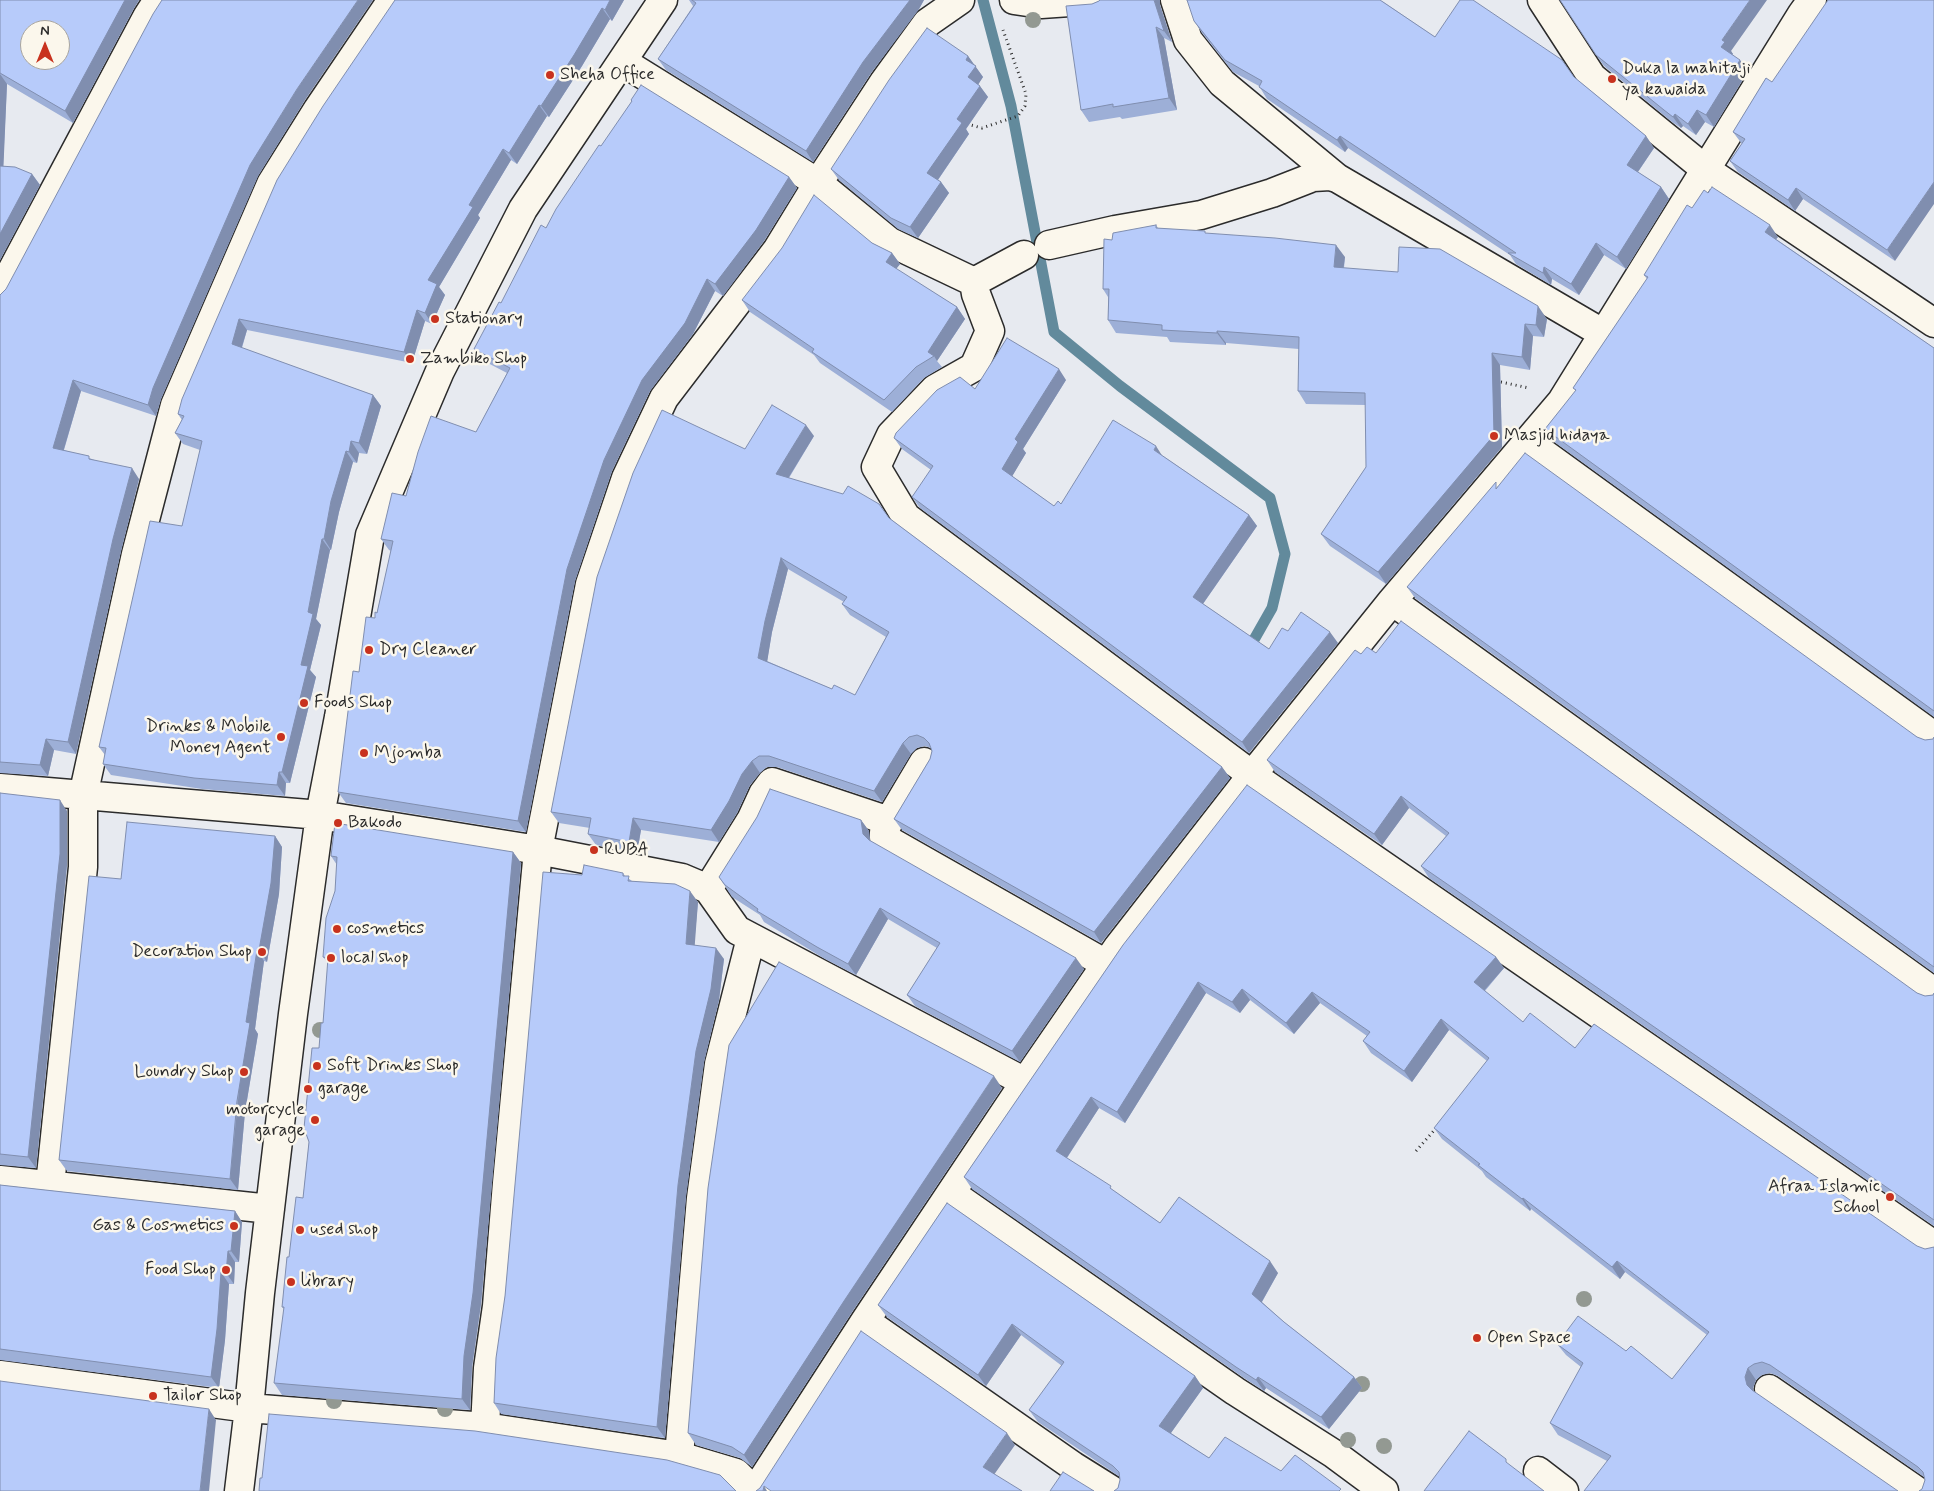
<!DOCTYPE html>
<html>
<head>
<meta charset="utf-8">
<style>
	body { margin:0 }
	#map { position:relative; width:1934px; height:1491px; overflow:hidden; background:#e7eaf0; font-family:Mynerve,sans-serif }
	canvas { display:block }
	.north { position:absolute; left:20px; top:20px; width:50px; height:50px; box-sizing:border-box; background:#fbf7ec; border:1px solid #a8a59f; border-radius:50%; rotate:0deg; font-size:14px; font-weight:700; line-height:20px; text-align:center; color:#2b2b2b }
	.north::after { content:''; display:block; margin:auto; width:18px; height:22px; background:#c8321e; clip-path:polygon(50% 0,100% 100%,50% 72%,0 100%) }
</style>
</head>
<body>
<div id="map">
<canvas width="1934" height="1491"></canvas>
<div class="north">N</div>
</div>
<script>
const ctx = document.querySelector('canvas').getContext('2d');
ctx.lineJoin = 'round';
const shape = rows => new Path2D(rows.map(r => 'M' + r).join(''));
function strokePath(path, color, width, dash) { ctx.strokeStyle = color; ctx.lineWidth = width; ctx.lineCap = dash ? 'butt' : 'round'; ctx.setLineDash(dash || []); ctx.stroke(path); }
function fillPath(path, color) { ctx.fillStyle = color; ctx.fill(path, 'evenodd'); }
function write(font, color, halo, rows, align = 'center') {
  ctx.font = font + ' Mynerve,sans-serif'; ctx.lineWidth = 5; ctx.setLineDash([]); ctx.textBaseline = 'middle'; ctx.strokeStyle = halo; ctx.fillStyle = color; for (const [text, x, y, turn = 0] of rows) {
    ctx.save(); ctx.translate(x, y); ctx.rotate((+turn || 0) * Math.PI / 180); ctx.textAlign = isNaN(turn) ? turn : align; if (halo) ctx.strokeText(text, 0, 0); ctx.fillText(text, 0, 0); ctx.restore();
  }
}
strokePath(shape([
	[983,0,1011,106,1054,332,1120,386,1270,498,1285,554,1272,608,1247,652]
]), '#628a9c', 11);
const minor = shape([
	[1014,0,1041,4,1099,0],
	[1175,0,1188,40,1222,83,1337,178,1604,334],
	[1542,0,1592,77,1705,169,1934,323],
	[623,62,818,183,890,242,974,282],
	[1049,245,1115,230,1201,215,1272,193,1313,177,1330,176,1337,178],
	[974,282,976,294,990,331,974,367,935,389,891,435,876,467,906,517,1252,775,1934,1245],
	[974,282,1024,255],
	[0,293,147,17,158,0],
	[1528,442,1934,736],
	[1392,601,1934,992],
	[924,762,889,821,884,832,884,838,1106,964],
	[0,788,320,815,538,850,682,878,708,889,737,930,1025,1082],
	[708,889,751,820,763,794,772,782,889,821],
	[0,1180,270,1209],
	[50,1185,83,867,83,796,136,554,175,405,271,184,318,109,392,0],
	[951,1193,1235,1391,1334,1454,1384,1491],
	[865,1321,1073,1466,1113,1491],
	[0,1375,249,1408,485,1427,488,1368,497,1306,507,1183,538,850,590,584,626,478,664,398,777,250,818,183,884,82,927,23,960,0],
	[1769,1389,1917,1491],
	[485,1427,679,1456,701,1198,719,1064,751,938],
	[679,1456,736,1473,754,1491],
	[1538,1471,1564,1491],
	[239,1491,249,1408,260,1293,293,1014,320,815,339,717,370,535,440,371,523,209,663,0],
	[755,1491,865,1321,1025,1082,1118,947,1252,775,1392,601,1562,401,1802,14,1812,0]
]);
strokePath(minor, '#2b2b2b', 31);
strokePath(shape([
	[967,124,982,128,1018,116,1025,106,1026,94,1003,30],
	[1496,381,1529,388],
	[1416,1151,1437,1127]
]), '#2b2b2b', 3, [1, 4]);
strokePath(minor, '#fbf7ec', 28);
ctx.fillStyle = '#939992';
for (const [x, y] of [
	[1033,20],
	[320,1030],
	[1584,1299],
	[1362,1384],
	[334,1401],
	[445,1409],
	[1348,1440],
	[1384,1446]
]) { ctx.beginPath(); ctx.arc(x, y, 8, 0, 2 * Math.PI); ctx.fill(); }
fillPath(shape([
	[0,0,139,0,133,10,73,123,7,84,3,166,32,174,40,185,0,260],
	[395,0,624,0,612,21,610,19,582,66,549,117,547,116,517,164,511,160,478,215,480,218,439,287,445,295,432,324,425,321,412,363,247,330,242,348,373,395,381,406,367,454,359,453,357,463,353,462,339,512,331,550,330,550,316,619,321,625,310,670,316,677,290,783,286,783,285,796,202,789,111,775,103,764,105,755,99,747,182,526,200,450,183,444,175,433,182,420,178,414],
	[689,0,924,0,919,9,871,73,813,162,666,70,658,59,693,6],
	[1099,1,1160,5,1172,42,1164,38,1177,110,1122,119,1120,117,1089,122,1081,110,1092,4],
	[1382,1,1435,37,1574,77,1646,136,1654,148,1638,172,1661,187,1669,199,1626,269,1604,255,1579,295,1552,279,1551,285,1516,264,1510,255,1348,148,1345,152,1267,99,1259,86,1233,72,1202,33,1194,21],
	[1731,51,1733,54,1732,54,1748,71,1714,127,1705,122,1696,135,1683,126,1681,128,1672,122,1604,66,1596,55],
	[968,56,983,77,978,84,988,97,966,129,969,134,938,180,941,182,949,193,918,238,898,229,839,180,831,169],
	[1766,78,1895,261,1803,199,1795,211,1738,172,1730,161,1742,144,1733,132],
	[305,100,258,176,161,399,156,416,81,391,64,450,92,459,139,479,121,551,76,754,54,750,48,776,0,773,0,295],
	[631,100,789,177,797,188,764,241,723,296,715,291,693,334,650,391,612,471,575,581,526,832,346,803,338,792,359,672,375,618,377,613,391,551,389,550,381,539,406,496,476,432,507,373,482,360,474,349,546,228,632,101],
	[1692,208,1778,237,1776,239,1934,348,1934,717,1553,441,1545,429,1576,391,1573,388,1647,279,1644,275],
	[1156,225,1158,228,1207,234,1345,257,1344,268,1547,319,1544,337,1533,336,1530,370,1500,365,1502,447,1386,584,1330,546,1321,534,1366,467,1366,405,1306,404,1298,391,1299,349,1226,343,1226,345,1170,342,1167,337,1116,333,1108,320,1108,297,1103,289],
	[872,243,892,253,900,264,896,269,957,307,965,319,937,361,942,367,924,378,892,412,820,363,814,355,750,312,742,300],
	[1066,380,1023,449,1026,453,1012,476,1054,506,1061,504,1163,456,1249,515,1257,526,1203,604,1269,649,1288,631,1338,643,1249,753,920,508,912,497,931,470,902,449,894,438,975,389],
	[814,436,789,478,889,518,1222,767,1230,778,1101,943,902,830,894,819,930,759,932,751,931,748,925,746,917,748,911,754,882,802,777,767,767,767,760,773,750,785,737,813,719,842,641,830,637,853,596,845,588,834,590,828,559,823,551,812,745,449],
	[788,569,844,602,842,604,850,615,886,637,855,695,832,689,767,661,772,632],
	[1498,486,1917,737,1925,740,1933,739,1934,737,1934,973,1415,598,1407,587],
	[1376,653,1917,993,1925,996,1933,995,1934,993,1934,1226,1429,878,1421,866,1446,836,1409,808,1382,845,1275,772,1267,760,1361,654],
	[0,793,67,811,67,865,36,1168,0,1165],
	[861,820,869,831,870,841,1084,969,1020,1062,915,1006,907,995,937,948,888,919,856,975,825,959,764,922,760,915,732,897,719,877],
	[275,836,282,847,279,894,267,962,264,961,255,1029,258,1034,245,1112,238,1190,67,1171,59,1160,121,879],
	[513,852,521,863,481,1304,472,1367,470,1410,282,1395,274,1383,284,1309,282,1307,289,1257,303,1198,319,1048,323,1023,328,963,323,957,335,891,337,865,331,856],
	[623,873,625,876,632,881,698,902,694,945,724,959,719,1000,704,1062,686,1196,665,1438,501,1414,494,1403,505,1296,582,875],
	[1123,945,1496,957,1504,968,1485,991,1523,1022,1575,1048,1917,1246,1934,1491,1922,1489,1925,1480,1924,1477,1778,1376,1770,1373,1762,1375,1756,1380,1753,1388,1607,1461,1558,1435,1550,1423,1581,1367,1566,1355,1557,1344,1626,1351,1672,1379,1707,1335,1625,1272,1620,1279,1531,1209,1530,1211,1486,1177,1482,1171,1442,1139,1434,1128,1487,1061,1449,1030,1412,1082,1371,1053,1363,1041,1367,1036,1320,1003,1294,1034,1250,1000,1240,1013,1206,993,1125,1123,1099,1108,1067,1158,1160,1223,1278,1273,1262,1302,1284,1322,1354,1377,1362,1388,1329,1429,1266,1388,1264,1391,1244,1378,972,1189,964,1177],
	[1002,1088,852,1312,752,1467,740,1458,696,1445,688,1433],
	[0,1185,235,1211,242,1222,239,1262,235,1262,234,1284,229,1284,225,1340,219,1388,0,1360],
	[947,1203,1195,1376,1203,1388,1171,1433,1209,1458,1281,1471,1118,1488,1120,1480,1120,1477,1038,1422,1029,1410,1062,1366,1021,1335,986,1386,887,1317,878,1305]
]), '#9dafd7');
fillPath(shape([
	[125,0,139,0,133,10,73,123,65,111],
	[358,0,373,0,305,100,258,176,161,399,156,416,148,405,153,388,250,165,297,89],
	[610,0,624,0,612,21,605,10],
	[910,0,924,0,919,9,871,73,813,162,806,151,863,62],
	[1154,0,1160,0,1160,5,1172,42,1164,31],
	[1750,0,1767,0,1731,51,1733,54,1729,58,1721,47,1722,40],
	[602,8,610,19,582,66,549,117,541,106],
	[1156,27,1164,38,1177,110,1169,98],
	[968,56,983,77,976,88,968,77,966,60],
	[1740,60,1748,71,1714,127,1706,115],
	[0,74,7,84,3,177,0,173],
	[980,86,988,97,966,129,969,134,935,184,927,173,957,119],
	[539,105,547,116,517,164,509,153],
	[1697,110,1705,122,1696,135,1688,124],
	[1675,114,1683,126,1681,128,1673,117],
	[1340,136,1348,148,1345,152,1337,140],
	[1646,136,1654,148,1635,176,1627,165],
	[503,149,511,160,478,215,480,218,439,287,445,295,432,324,425,313,428,280,469,205],
	[32,174,40,185,0,260,0,234],
	[789,177,797,188,764,241,723,296,715,284],
	[941,182,949,193,918,238,910,227],
	[1934,182,1934,204,1895,261,1887,250],
	[1661,187,1669,199,1626,269,1617,257],
	[1796,188,1803,199,1795,211,1788,200],
	[1770,225,1778,237,1773,243,1765,232],
	[1596,243,1604,255,1579,295,1571,284],
	[1336,245,1345,257,1342,279,1334,267],
	[892,253,900,264,893,273,886,262],
	[1544,267,1552,279,1551,285,1543,273],
	[707,279,715,291,693,334,650,391,612,471,575,581,526,832,518,821,567,569,604,460,642,380],
	[1538,306,1547,319,1544,337,1536,325],
	[957,307,965,319,937,361,934,356,928,352],
	[417,310,425,321,412,363,404,352],
	[239,319,247,330,239,356,232,344],
	[1525,324,1533,336,1530,370,1522,357],
	[1217,331,1226,343,1226,345,1217,333],
	[1492,353,1500,365,1502,447,1386,584,1378,572],
	[1059,369,1066,380,1023,449,1026,453,1010,480,1002,469,1015,439],
	[73,380,81,391,61,459,53,448],
	[373,395,381,406,367,454,359,443],
	[806,425,814,436,784,485,776,474],
	[351,441,359,453,357,463,349,452],
	[1156,446,1163,457,1154,450],
	[346,451,353,462,339,512,331,550,324,539,331,501],
	[132,468,139,479,121,551,76,754,68,742,113,539],
	[1249,515,1257,526,1200,608,1193,597],
	[322,539,330,550,316,619,321,625,310,670,316,677,290,783,282,772,301,665,308,612],
	[781,558,788,569,772,632,766,669,758,658,765,621],
	[1330,632,1338,643,1249,753,1242,742],
	[46,739,54,750,48,776,40,765],
	[903,743,911,754,882,802,874,791],
	[752,761,760,773,750,785,737,813,719,842,711,830,742,774],
	[1222,767,1230,778,1101,943,1094,932],
	[279,772,286,783,285,796,277,785],
	[1401,796,1409,808,1382,845,1374,834],
	[60,800,67,811,67,865,36,1168,28,1157],
	[633,818,641,830,637,853,629,842],
	[861,820,869,831,870,845,863,834],
	[275,836,282,847,279,894,267,962,259,950],
	[513,852,521,863,481,1304,472,1367,470,1410,462,1399,464,1356],
	[690,891,698,902,694,955,686,944],
	[880,908,888,919,856,975,848,964],
	[716,948,724,959,719,1000,704,1062,686,1196,665,1438,657,1427,678,1185,696,1051],
	[257,950,264,961,255,1029,258,1034,245,1112,238,1190,230,1179,246,1022],
	[1496,957,1504,968,1482,993,1474,982],
	[1076,958,1084,969,1020,1062,1012,1051],
	[1198,982,1206,993,1125,1123,1117,1112],
	[1242,989,1250,1000,1240,1013,1232,1002],
	[1312,992,1320,1003,1294,1034,1286,1023],
	[1441,1019,1449,1030,1412,1082,1404,1071],
	[994,1076,1002,1088,852,1312,752,1467,744,1455,844,1301],
	[1091,1097,1099,1108,1064,1162,1056,1151],
	[1523,1198,1531,1209,1530,1211,1522,1199],
	[235,1211,242,1222,239,1262,231,1251],
	[228,1251,235,1262,234,1284,226,1273],
	[1270,1261,1278,1273,1260,1305,1252,1294],
	[1617,1261,1625,1272,1620,1279,1612,1267],
	[221,1272,229,1284,225,1340,219,1388,211,1377],
	[1012,1324,1021,1335,986,1386,978,1375],
	[1748,1368,1756,1380,1753,1388,1755,1396,1747,1385,1745,1377],
	[1195,1376,1203,1388,1168,1437,1159,1426],
	[1258,1377,1266,1388,1264,1391,1256,1380],
	[1354,1377,1362,1388,1329,1429,1321,1417],
	[209,1409,216,1420,209,1491,200,1491],
	[1007,1433,1015,1445,991,1479,983,1467],
	[764,1486,767,1491,763,1491]
]), '#808eaf');
const building = shape([
	[0,0,125,0,65,111,0,73,0,0],
	[30,30,60,30,60,60,30,60,30,30],
	[162,0,358,0,297,89,250,165,153,388,148,405,73,380,53,448,89,456,89,459,132,468,113,539,68,742,46,739,40,765,0,762,0,295,6,289,153,14,162,0],
	[395,0,610,0,605,10,602,8,574,55,541,106,539,105,509,153,503,149,469,205,473,207,428,280,437,284,425,313,417,310,404,352,239,319,232,344,373,395,359,443,351,441,349,452,346,451,331,501,324,539,322,539,308,612,313,614,301,665,308,666,282,772,279,772,277,785,194,778,103,764,106,748,99,747,150,521,182,526,202,441,175,433,184,416,178,414,182,399,277,180,323,106,395,0],
	[692,0,910,0,863,62,806,151,658,59,696,3,692,0],
	[1100,0,1154,0,1164,31,1156,27,1169,98,1113,107,1113,104,1081,110,1066,6,1092,4,1099,1,1100,0],
	[1187,0,1380,0,1435,37,1460,0,1473,0,1562,60,1574,77,1646,136,1627,165,1661,187,1617,257,1596,243,1571,284,1544,267,1543,273,1508,253,1516,253,1340,136,1337,140,1259,87,1262,81,1225,60,1194,21,1187,0],
	[1560,0,1750,0,1722,40,1725,42,1721,47,1740,60,1706,115,1697,110,1688,124,1675,114,1673,117,1664,110,1596,55,1560,0],
	[1828,0,1934,0,1934,182,1887,250,1796,188,1788,200,1730,161,1745,139,1733,132,1766,78,1772,82,1828,0],
	[927,28,968,56,966,60,976,66,968,77,980,86,957,119,962,123,927,173,941,182,910,227,891,218,831,169,889,80,927,28],
	[641,85,789,177,756,230,715,284,707,279,685,323,642,380,604,460,567,569,518,821,338,792,353,671,359,672,366,617,375,618,375,612,377,613,393,541,381,539,392,493,406,496,418,452,431,416,476,432,510,368,474,349,499,302,501,303,541,225,546,228,556,209,599,145,601,146,632,101,631,100,641,85],
	[0,166,15,167,32,174,0,234,0,166],
	[1712,187,1770,225,1765,232,1934,348,1934,711,1545,429,1576,390,1573,388,1648,277,1644,275,1687,205,1692,208,1704,190,1708,193,1712,187],
	[814,195,872,243,892,253,886,262,957,307,928,352,934,356,916,367,884,400,812,352,814,349,742,300,782,248,814,195],
	[1156,225,1156,228,1205,231,1205,233,1275,238,1336,245,1334,267,1398,272,1399,247,1440,249,1538,306,1536,325,1525,324,1522,357,1492,353,1494,435,1378,572,1321,534,1366,467,1365,393,1298,391,1299,337,1217,331,1217,333,1162,330,1162,325,1108,320,1109,289,1103,289,1104,239,1112,240,1113,233,1156,225],
	[1007,338,1059,369,1015,439,1018,442,1002,469,1054,506,1058,501,1061,504,1113,420,1156,446,1154,450,1249,515,1193,597,1269,649,1282,628,1288,631,1301,612,1330,632,1242,742,912,497,933,466,894,438,896,433,937,390,960,377,975,389,1007,338],
	[772,405,806,425,776,474,843,494,848,486,879,504,889,518,1222,767,1094,932,894,819,930,759,932,751,929,743,924,738,917,735,909,737,903,743,874,791,769,756,759,756,752,761,742,774,729,801,711,830,633,818,629,842,588,834,591,818,551,812,597,577,633,473,662,410,745,449,772,405],
	[781,558,847,597,842,604,889,632,855,695,834,685,832,689,758,658,765,621,781,558],
	[1525,453,1917,737,1925,740,1933,739,1934,737,1934,967,1407,587,1496,482,1496,489,1525,453],
	[1401,621,1917,993,1925,996,1933,995,1934,993,1934,1220,1421,866,1449,833,1401,796,1374,834,1267,760,1355,650,1361,654,1367,647,1376,653,1401,621],
	[1247,785,1496,957,1474,982,1523,1022,1530,1013,1575,1048,1594,1024,1917,1246,1925,1249,1934,1247,1934,1491,1919,1491,1922,1489,1925,1480,1923,1472,1918,1467,1770,1365,1762,1362,1754,1364,1748,1368,1745,1377,1747,1385,1752,1390,1898,1491,1584,1491,1611,1456,1550,1423,1583,1363,1557,1344,1578,1316,1626,1351,1631,1346,1672,1379,1709,1332,1617,1261,1612,1267,1523,1198,1522,1199,1478,1165,1480,1164,1434,1128,1489,1058,1441,1019,1404,1071,1363,1041,1370,1032,1312,992,1286,1023,1242,989,1232,1002,1198,982,1117,1112,1091,1097,1056,1151,1111,1186,1110,1188,1160,1223,1179,1197,1270,1261,1252,1294,1284,1322,1354,1377,1321,1417,1258,1377,1256,1380,1236,1367,964,1177,1123,945,1247,785],
	[770,789,861,820,863,834,869,840,1076,958,1012,1051,907,995,940,943,880,908,848,964,817,947,757,911,758,909,725,885,719,877,757,817,770,789],
	[0,793,60,800,60,854,28,1157,0,1154,0,793],
	[127,822,275,836,271,883,259,950,257,950,246,1022,250,1023,237,1101,230,1179,59,1160,89,876,121,879,127,822],
	[335,823,513,852,473,1293,464,1356,462,1399,274,1383,284,1307,282,1307,287,1257,289,1257,296,1197,303,1198,309,1142,304,1128,312,1048,319,1048,321,1023,323,1023,328,958,323,957,326,918,335,891,337,857,331,856,335,823],
	[584,865,623,873,623,876,629,876,628,881,675,884,690,891,686,944,716,948,711,989,696,1051,678,1185,657,1427,494,1403,496,1358,505,1296,543,872,582,875,584,865],
	[779,962,994,1076,844,1301,744,1455,732,1447,688,1433,708,1188,729,1045,779,962],
	[0,1185,235,1211,231,1251,228,1251,226,1273,221,1272,217,1329,211,1377,0,1349,0,1185],
	[947,1203,1195,1376,1159,1426,1209,1458,1225,1437,1281,1471,1295,1455,1341,1489,1339,1491,1114,1491,1118,1488,1120,1480,1119,1472,1113,1466,1029,1410,1064,1362,1012,1324,978,1375,878,1305,947,1203],
	[861,1331,1007,1433,983,1467,1022,1491,771,1491,764,1486,763,1491,756,1491,760,1488,861,1331],
	[0,1381,209,1409,200,1491,0,1491,0,1381],
	[269,1414,475,1431,667,1460,720,1475,736,1491,259,1491,260,1478,262,1478,269,1414],
	[1469,1431,1506,1459,1506,1462,1544,1491,1424,1491,1469,1431],
	[1063,1472,1094,1491,1050,1491,1063,1472]
]);
fillPath(building, '#b7cbfa');
strokePath(building, '#808eaf', 1);
for (const [x, y, r, color] of [
	[550,75,5,"#c8321e"],
	[1612,79,5,"#c8321e"],
	[435,319,5,"#c8321e"],
	[410,359,5,"#c8321e"],
	[1494,436,5,"#c8321e"],
	[369,650,5,"#c8321e"],
	[304,703,5,"#c8321e"],
	[281,737,5,"#c8321e"],
	[364,753,5,"#c8321e"],
	[338,823,5,"#c8321e"],
	[594,850,5,"#c8321e"],
	[337,929,5,"#c8321e"],
	[262,952,5,"#c8321e"],
	[331,958,5,"#c8321e"],
	[317,1066,5,"#c8321e"],
	[244,1072,5,"#c8321e"],
	[308,1089,5,"#c8321e"],
	[315,1120,5,"#c8321e"],
	[1890,1197,5,"#c8321e"],
	[234,1226,5,"#c8321e"],
	[300,1230,5,"#c8321e"],
	[226,1270,5,"#c8321e"],
	[291,1282,5,"#c8321e"],
	[1477,1338,5,"#c8321e"],
	[153,1396,5,"#c8321e"]
]) { const dot = new Path2D(); dot.arc(x, y, r, 0, 2 * Math.PI); ctx.fillStyle = color; ctx.fill(dot); strokePath(dot, '#fbf7ec', 2); }
write('18px', '#2b2b2b', '#fbf7ec', [
	["Duka la mahitaji",1622,69],
	["ya kawaida",1622,90],
	["Sheha Office",560,75],
	["Stationary",445,319],
	["Zambiko Shop",420,359],
	["Masjid hidaya",1504,436],
	["Dry Cleaner",379,650],
	["Foods Shop",314,703],
	["Drinks & Mobile",271,727,"right"],
	["Money Agent",271,748,"right"],
	["Mjomba",374,753],
	["Bakodo",348,823],
	["RUBA",604,850],
	["cosmetics",347,929],
	["Decoration Shop",252,952,"right"],
	["local shop",341,958],
	["Soft Drinks Shop",327,1066],
	["Loundry Shop",234,1072,"right"],
	["garage",318,1089],
	["motorcycle",305,1110,"right"],
	["garage",305,1131,"right"],
	["Afraa Islamic",1880,1187,"right"],
	["School",1880,1208,"right"],
	["Gas & Cosmetics",224,1226,"right"],
	["used shop",310,1230],
	["Food Shop",216,1270,"right"],
	["library",301,1282],
	["Open Space",1487,1338],
	["Tailor Shop",163,1396]
], 'left');
</script>
</body>
</html>
